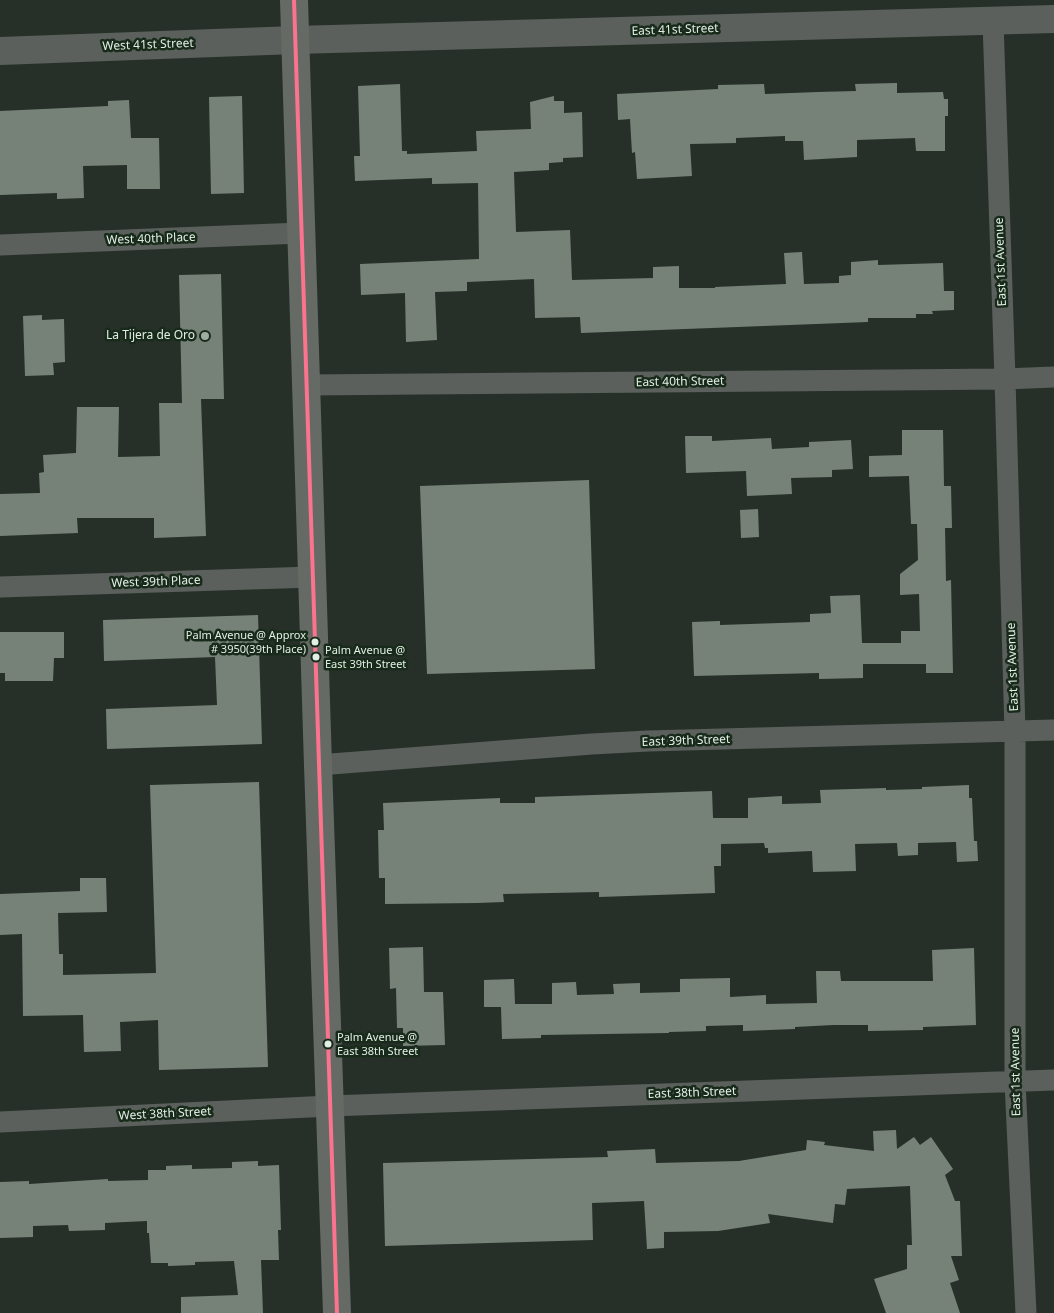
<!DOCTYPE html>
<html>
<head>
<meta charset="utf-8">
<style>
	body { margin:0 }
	canvas { display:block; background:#263028 }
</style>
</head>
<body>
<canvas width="1054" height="1313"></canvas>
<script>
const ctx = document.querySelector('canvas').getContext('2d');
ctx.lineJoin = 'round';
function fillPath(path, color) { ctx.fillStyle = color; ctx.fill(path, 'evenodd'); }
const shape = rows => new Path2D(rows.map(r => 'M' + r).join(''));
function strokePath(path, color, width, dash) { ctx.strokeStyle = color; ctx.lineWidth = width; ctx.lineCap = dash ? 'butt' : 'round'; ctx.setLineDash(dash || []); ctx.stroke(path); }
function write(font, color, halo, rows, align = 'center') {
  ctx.font = font + ' "Noto Sans",sans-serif'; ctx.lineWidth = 5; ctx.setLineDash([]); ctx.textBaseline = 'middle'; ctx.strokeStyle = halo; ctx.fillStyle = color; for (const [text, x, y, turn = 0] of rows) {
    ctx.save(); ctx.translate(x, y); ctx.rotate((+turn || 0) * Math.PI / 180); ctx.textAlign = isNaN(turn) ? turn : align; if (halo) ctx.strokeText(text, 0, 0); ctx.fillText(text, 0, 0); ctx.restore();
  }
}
fillPath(shape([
	[897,83,897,93,943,92,944,99,948,99,948,116,945,116,945,151,916,151,915,138,857,140,857,157,804,160,803,141,785,141,785,136,736,138,736,143,690,144,692,176,637,179,635,152,632,153,630,119,618,120,617,94,718,89,718,85,764,84,765,94,818,92,856,91,855,84],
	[400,84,402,151,407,151,407,154,477,151,476,131,531,129,530,102,554,96,554,101,564,101,564,113,582,112,583,157,563,158,563,162,549,163,549,170,514,172,516,232,570,230,572,280,653,278,653,267,679,266,679,288,715,288,715,287,786,284,784,253,802,252,804,284,839,283,839,276,851,275,851,262,878,260,878,265,943,263,944,291,954,291,954,310,932,311,933,314,916,314,916,318,868,318,868,322,581,333,580,317,535,318,534,279,467,282,467,291,435,292,437,340,406,342,405,293,361,295,360,264,479,259,478,183,432,184,432,178,355,181,354,156,360,156,358,86],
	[242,96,244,193,211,194,209,97],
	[129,100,131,138,159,138,160,189,127,189,127,165,83,166,84,198,57,199,57,193,0,195,0,111,108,106,108,101],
	[221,274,224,399,201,399,206,536,154,538,154,518,77,518,78,533,0,536,0,494,40,493,39,473,44,472,43,455,76,453,77,407,119,407,118,457,160,456,159,403,182,403,179,275],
	[42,315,42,320,64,319,65,362,53,363,54,375,25,376,23,316],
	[902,430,943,430,944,486,951,486,952,528,945,528,946,581,951,580,953,673,926,673,926,664,863,664,863,678,819,679,819,673,694,676,692,622,720,621,720,625,810,622,810,614,831,613,830,596,860,595,862,643,901,643,901,631,920,631,919,594,900,595,900,574,918,560,917,524,911,524,909,476,869,477,869,456,902,455],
	[685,436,712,436,712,441,771,438,772,449,809,447,809,442,851,440,853,469,832,470,832,477,791,478,792,494,747,496,746,471,686,473],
	[589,480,595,669,427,674,420,486],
	[758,509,759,537,741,538,740,510],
	[258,615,262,744,107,749,106,709,217,705,215,657,104,661,103,620],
	[0,632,64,632,64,658,54,658,53,681,5,681,5,673,0,673],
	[259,782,268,1067,159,1070,158,1020,120,1022,121,1051,84,1052,83,1015,23,1016,22,934,0,935,0,894,80,891,80,878,106,878,107,912,58,913,59,954,63,954,63,975,156,973,150,785],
	[969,785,969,798,972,798,974,841,977,841,978,861,957,862,956,842,918,843,918,855,898,856,897,843,855,844,856,871,813,872,812,851,768,853,768,848,765,848,764,843,721,844,721,866,714,866,715,893,599,897,599,892,503,894,504,902,477,903,385,904,385,878,379,878,378,830,384,830,383,803,500,798,500,803,535,803,535,797,712,791,713,818,748,818,748,798,782,796,782,804,821,803,820,790,886,788,886,790,922,789,922,787],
	[423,947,424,992,443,992,445,1045,403,1046,403,1028,397,1028,396,988,390,989,389,948],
	[974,948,976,1025,923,1027,923,1030,868,1031,868,1025,833,1025,795,1027,795,1029,743,1031,743,1025,706,1026,706,1031,669,1032,669,1033,541,1035,541,1038,502,1039,501,1007,484,1007,484,980,514,979,515,1004,552,1004,552,983,576,982,577,995,614,994,613,984,640,983,640,993,680,992,680,979,730,978,730,997,766,995,766,1004,817,1003,816,971,840,971,841,981,933,981,932,950],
	[896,1130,897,1149,914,1137,920,1145,931,1137,953,1169,945,1175,955,1201,960,1201,962,1256,951,1256,959,1280,950,1283,960,1313,886,1313,874,1279,907,1269,907,1245,912,1245,910,1186,847,1189,845,1205,835,1204,833,1223,768,1214,770,1223,718,1231,664,1232,664,1248,647,1249,644,1201,592,1203,593,1240,385,1246,383,1163,608,1157,607,1151,655,1149,656,1163,739,1161,806,1150,807,1140,825,1142,824,1145,874,1151,873,1131],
	[258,1161,258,1166,279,1165,281,1230,278,1230,279,1260,261,1260,263,1313,181,1313,181,1297,238,1295,234,1261,195,1262,195,1265,168,1266,168,1263,151,1263,149,1233,147,1233,147,1221,105,1223,105,1230,69,1231,68,1225,33,1226,33,1237,0,1238,0,1182,29,1181,29,1184,108,1179,108,1181,148,1180,148,1170,166,1170,166,1166,192,1165,192,1169,232,1168,232,1162]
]), '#768278');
strokePath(shape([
	[993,21,1005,379,1015,732,1015,1082,1026,1313],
	[0,245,301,233],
	[306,385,1005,379,1054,377],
	[0,587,313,577],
	[318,765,592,744,648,741,1054,730],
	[0,1122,330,1106,1054,1080]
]), '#5b605c', 21);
strokePath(shape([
	[0,51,295,40,1054,19]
]), '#5b605c', 28);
strokePath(shape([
	[294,0,318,765,337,1313]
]), '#656a65', 28);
strokePath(shape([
	[294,0,337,1313]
]), '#fc738d', 4);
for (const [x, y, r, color] of [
	[205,336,5,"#a0aca2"],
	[315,642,4.5,"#e2efe4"],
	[316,657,4.5,"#e2efe4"],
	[328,1044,4.5,"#e2efe4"]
]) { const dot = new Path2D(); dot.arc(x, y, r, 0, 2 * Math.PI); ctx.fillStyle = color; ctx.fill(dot); strokePath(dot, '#182b1b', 2); }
write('11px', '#e2efe4', '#182b1b', [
	["Palm Avenue @ Approx",306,636,"right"],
	["# 3950(39th Place)",306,650,"right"],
	["Palm Avenue @",325,651],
	["East 39th Street",325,665],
	["Palm Avenue @",337,1038],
	["East 38th Street",337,1052]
], 'left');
write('12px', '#e2efe4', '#182b1b', [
	["East 41st Street",675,30,-2],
	["West 41st Street",148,45,-2],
	["West 40th Place",151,239,-2],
	["East 1st Avenue",1001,262,-92],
	["East 40th Street",680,382,-1],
	["West 39th Place",156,582,-2],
	["East 1st Avenue",1013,667,-92],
	["East 39th Street",686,741,-2],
	["East 1st Avenue",1016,1072,-91],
	["East 38th Street",692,1093,-2],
	["West 38th Street",165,1114,-3]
]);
write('12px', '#e2efe4', '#182b1b', [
	["La Tijera de Oro",195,336]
], 'right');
</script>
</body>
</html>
